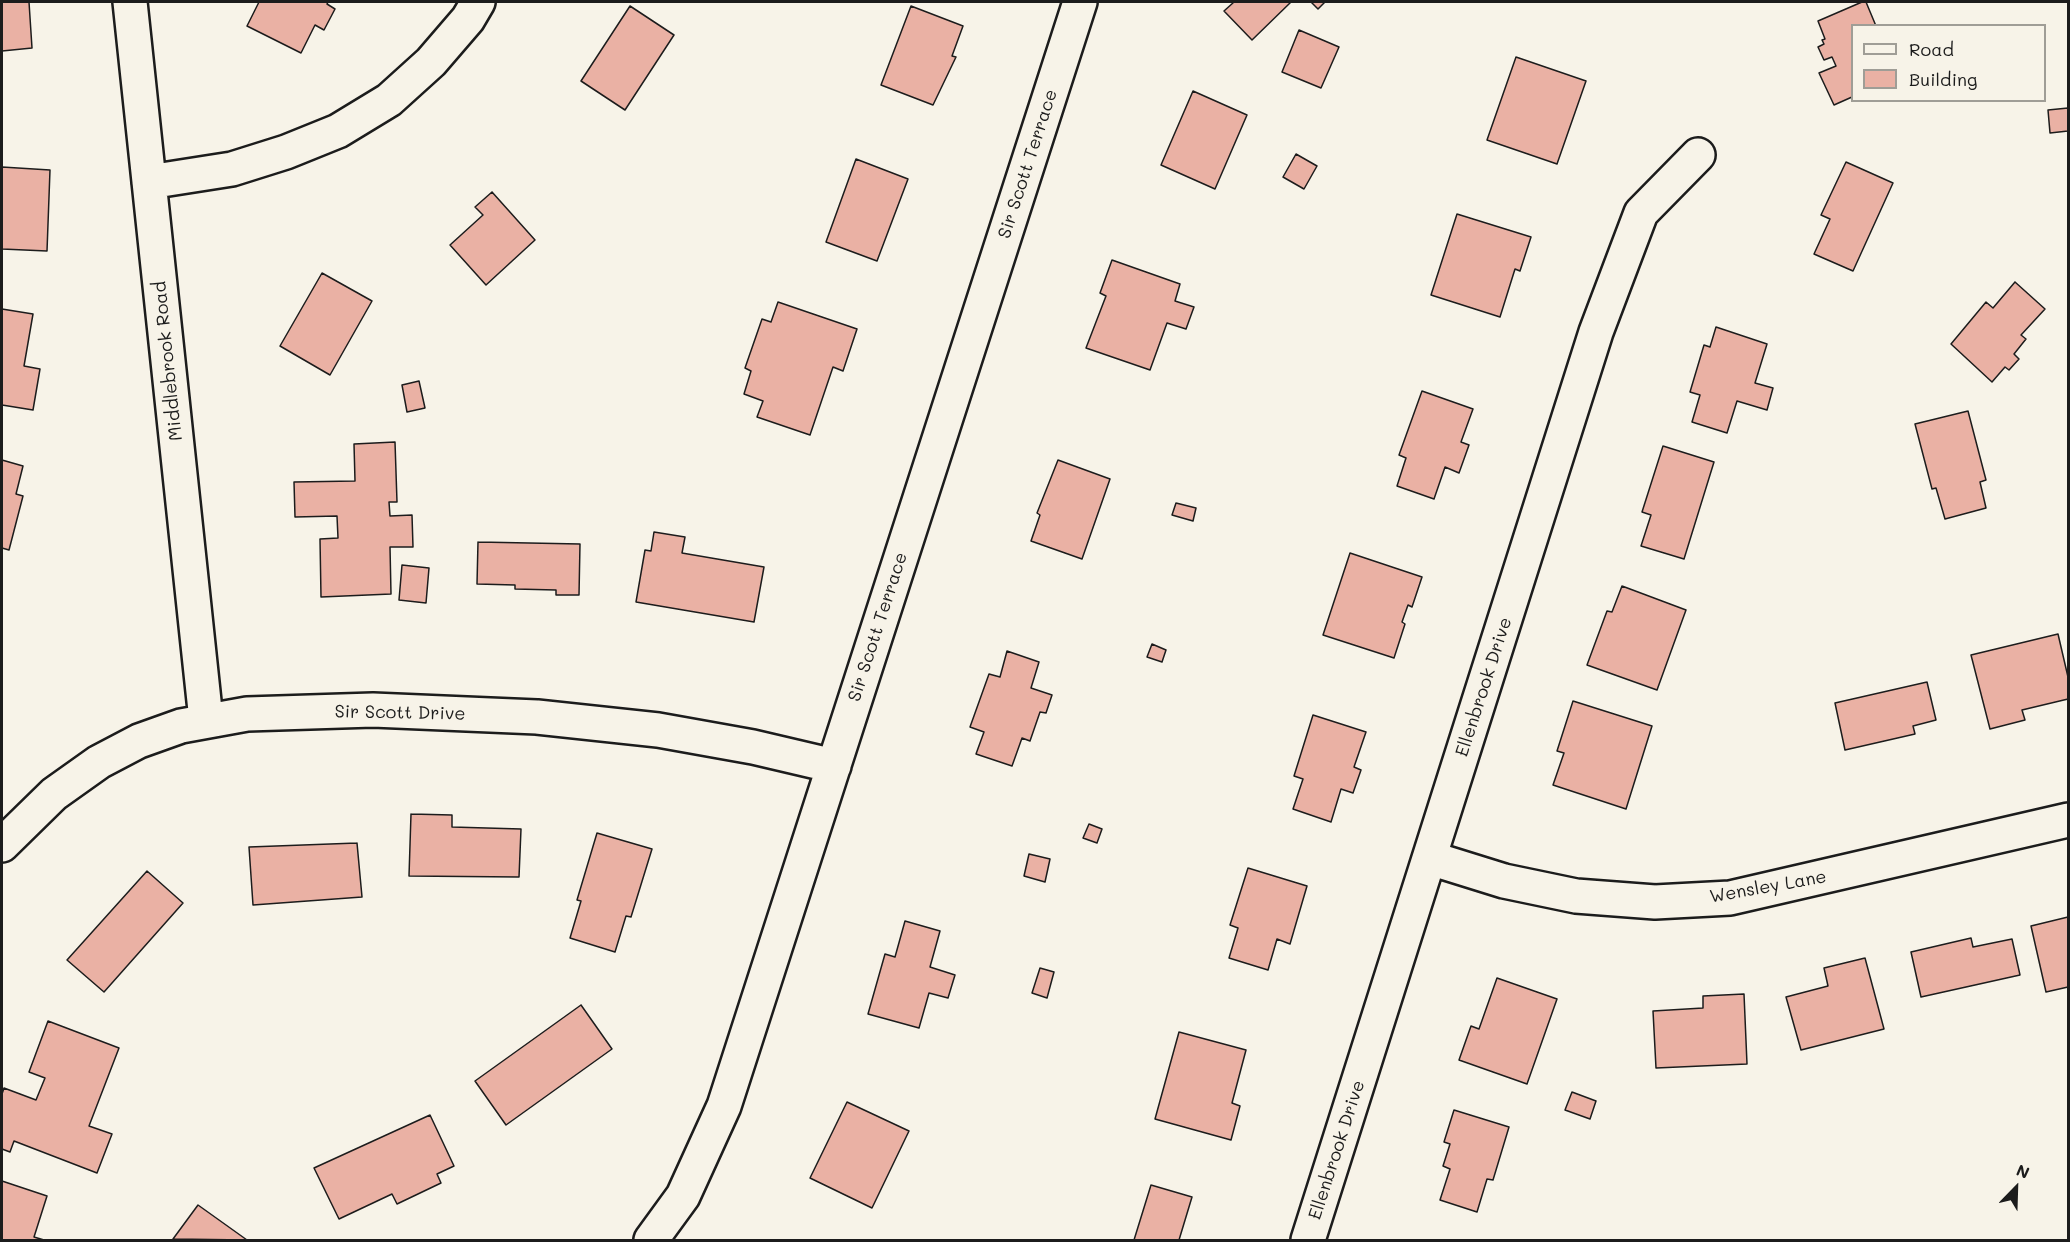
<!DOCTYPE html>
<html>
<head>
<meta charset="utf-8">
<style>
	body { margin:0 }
	#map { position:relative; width:2070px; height:1242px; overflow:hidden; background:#f7f3e8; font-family:Mali,sans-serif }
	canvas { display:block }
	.frame { position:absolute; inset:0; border:3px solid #1c1c1c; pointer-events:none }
	.legend { position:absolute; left:1851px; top:24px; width:195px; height:78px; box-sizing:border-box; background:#f7f3e8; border:2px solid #9f9d96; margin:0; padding:8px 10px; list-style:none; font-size:18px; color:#1c1c1c }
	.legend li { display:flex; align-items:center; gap:12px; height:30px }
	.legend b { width:30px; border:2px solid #9f9d96 }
	.north { position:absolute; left:1986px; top:1158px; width:60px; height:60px; -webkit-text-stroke:4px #f7f3e8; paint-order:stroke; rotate:23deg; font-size:16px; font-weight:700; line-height:24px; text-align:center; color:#1c1c1c }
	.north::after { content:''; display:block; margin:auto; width:21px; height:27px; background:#1c1c1c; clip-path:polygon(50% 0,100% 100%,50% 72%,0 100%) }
</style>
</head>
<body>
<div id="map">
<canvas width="2070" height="1242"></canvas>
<div class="frame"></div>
<ul class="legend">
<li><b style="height:8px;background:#f7f3e8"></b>Road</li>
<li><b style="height:16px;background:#eab1a4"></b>Building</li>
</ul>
<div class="north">N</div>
</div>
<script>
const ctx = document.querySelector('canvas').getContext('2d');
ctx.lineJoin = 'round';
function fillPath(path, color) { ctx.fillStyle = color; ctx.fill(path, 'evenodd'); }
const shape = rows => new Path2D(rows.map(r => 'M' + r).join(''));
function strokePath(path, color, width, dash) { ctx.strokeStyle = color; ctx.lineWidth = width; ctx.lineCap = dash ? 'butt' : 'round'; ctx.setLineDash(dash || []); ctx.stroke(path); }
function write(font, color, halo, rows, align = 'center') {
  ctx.font = font + ' Mali,sans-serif'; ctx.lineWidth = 4.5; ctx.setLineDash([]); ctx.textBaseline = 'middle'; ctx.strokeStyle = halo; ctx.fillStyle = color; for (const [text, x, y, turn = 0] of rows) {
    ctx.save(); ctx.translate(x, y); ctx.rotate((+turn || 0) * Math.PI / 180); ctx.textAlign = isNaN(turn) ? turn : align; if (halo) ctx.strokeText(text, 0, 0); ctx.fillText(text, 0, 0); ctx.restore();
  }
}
const building = shape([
	[2,2,29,2,32,48,2,51,2,2],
	[259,2,328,2,327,4,335,9,324,30,315,25,301,53,247,26,259,2],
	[1234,2,1291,2,1252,40,1224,11,1234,2],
	[1311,2,1325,2,1318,9,1311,2],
	[1862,2,1866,2,1876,26,1852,26,1852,97,1834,105,1819,73,1836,66,1832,57,1824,60,1818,47,1824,44,1822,40,1825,39,1818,21,1862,2],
	[630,6,674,35,625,110,581,81,630,6],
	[911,6,963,26,952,56,956,57,933,105,881,85,911,6],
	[1299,30,1339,47,1321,88,1282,72,1299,30],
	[1516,57,1586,81,1557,164,1487,140,1516,57],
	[1193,91,1247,115,1215,189,1161,165,1193,91],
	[2068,108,2068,131,2050,133,2048,110,2068,108],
	[1296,154,1317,166,1304,189,1283,177,1296,154],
	[856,159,908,179,877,261,826,242,856,159],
	[1846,162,1893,183,1853,271,1814,254,1830,219,1821,215,1846,162],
	[2,167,50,170,47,251,2,249,2,167],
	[492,192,535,240,486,285,450,245,483,215,475,207,492,192],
	[1457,214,1531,237,1520,271,1515,269,1500,317,1431,295,1457,214],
	[1112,260,1180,284,1175,301,1194,307,1186,329,1167,323,1150,370,1086,348,1106,296,1100,293,1112,260],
	[322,273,372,301,330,375,280,346,322,273],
	[2015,282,2045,309,2021,335,2026,339,2014,354,2019,359,2009,370,2005,367,1992,382,1951,344,1986,302,1993,308,2015,282],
	[778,302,857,329,843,371,833,367,810,435,757,417,763,401,744,394,751,371,745,368,762,319,771,322,778,302],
	[2,309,33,314,24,366,40,369,33,410,2,405,2,309],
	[1716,327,1767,344,1755,383,1773,388,1767,410,1737,401,1727,433,1692,422,1700,395,1690,392,1704,345,1710,347,1716,327],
	[419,381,425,408,407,412,402,385,419,381],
	[1422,391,1473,409,1461,442,1469,445,1459,473,1445,467,1434,499,1397,486,1406,458,1399,455,1422,391],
	[1968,411,1986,480,1980,482,1986,508,1945,519,1936,488,1932,489,1915,424,1968,411],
	[395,442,397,502,389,502,390,516,412,515,413,547,390,547,391,594,321,597,320,539,338,538,337,516,295,517,294,482,355,481,354,444,395,442],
	[1663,446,1714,462,1684,559,1641,546,1651,515,1642,512,1663,446],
	[2,460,23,466,16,494,23,496,9,550,2,548,2,460],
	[1058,460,1110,479,1082,559,1031,541,1040,515,1037,513,1058,460],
	[1176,503,1196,508,1193,521,1172,515,1176,503],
	[654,532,685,537,682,553,764,567,754,622,636,602,645,550,651,551,654,532],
	[478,542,580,544,579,595,556,595,556,590,515,589,515,585,477,584,478,542],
	[1350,553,1422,577,1412,607,1408,605,1402,622,1405,624,1394,658,1323,635,1350,553],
	[402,565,429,568,426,603,399,600,402,565],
	[1622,586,1686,610,1657,690,1587,665,1607,611,1612,612,1622,586],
	[2058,634,2068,677,2068,699,2022,710,2025,720,1990,729,1971,655,2058,634],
	[1152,644,1166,650,1162,662,1147,657,1152,644],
	[1007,651,1039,662,1031,688,1052,695,1046,713,1040,712,1030,741,1022,738,1012,766,976,754,984,732,970,727,989,674,1000,677,1007,651],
	[1927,682,1936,720,1913,726,1915,734,1845,750,1835,703,1927,682],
	[1573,701,1652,726,1626,809,1553,785,1564,753,1557,751,1573,701],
	[1313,715,1366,732,1354,767,1361,770,1353,793,1341,789,1331,822,1293,809,1303,779,1294,776,1313,715],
	[411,814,452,815,452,827,521,829,519,877,409,876,411,814],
	[1089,824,1102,829,1097,843,1083,838,1089,824],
	[597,833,652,849,631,917,626,916,615,952,570,938,581,901,577,900,597,833],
	[357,843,362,897,253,905,249,847,357,843],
	[1029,854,1050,859,1045,882,1024,876,1029,854],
	[1248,868,1307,886,1290,944,1277,939,1268,970,1229,958,1238,928,1230,925,1248,868],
	[147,871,183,903,104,992,67,960,147,871],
	[2068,917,2068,987,2046,992,2031,926,2068,917],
	[905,921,940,931,930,967,955,975,948,998,929,993,919,1028,868,1014,885,954,895,957,905,921],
	[1971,938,1973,947,2012,939,2020,975,1921,997,1911,952,1971,938],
	[1865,958,1884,1029,1801,1050,1786,997,1828,986,1824,968,1865,958],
	[1040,968,1054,972,1047,998,1032,993,1040,968],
	[1497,978,1557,999,1527,1084,1459,1060,1471,1026,1479,1029,1497,978],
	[1744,994,1747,1064,1656,1068,1653,1011,1703,1008,1703,996,1744,994],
	[581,1005,612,1049,506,1125,475,1081,581,1005],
	[48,1021,119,1048,89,1126,112,1134,97,1173,14,1141,10,1152,2,1149,2,1094,4,1088,36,1100,45,1078,29,1072,48,1021],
	[1179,1032,1246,1050,1232,1103,1240,1106,1231,1140,1155,1119,1179,1032],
	[1572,1092,1596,1101,1590,1119,1565,1110,1572,1092],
	[847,1102,909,1131,872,1208,810,1178,847,1102],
	[1454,1110,1509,1127,1493,1180,1487,1179,1477,1212,1440,1200,1450,1169,1443,1166,1450,1144,1444,1142,1454,1110],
	[430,1115,454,1166,437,1174,441,1183,397,1204,392,1194,339,1219,314,1168,430,1115],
	[2,1181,47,1196,34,1237,44,1240,2,1240,2,1181],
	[1151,1185,1192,1197,1179,1240,1134,1240,1151,1185],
	[198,1205,247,1240,173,1239,198,1205]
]);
fillPath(building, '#eab1a4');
strokePath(building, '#1c1c1c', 1.5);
const minor = shape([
	[130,2,206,720],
	[149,182,232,169,286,152,338,131,389,100,431,62,468,19,478,2],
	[2,845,54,794,99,762,139,741,181,726,247,714,373,710,537,717,658,730,753,747,834,766],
	[1430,858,1504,881,1576,896,1655,902,1730,898,2068,820],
	[651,1240,683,1196,724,1106,1080,2],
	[1308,1240,1596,332,1641,213,1698,155]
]);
strokePath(minor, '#1c1c1c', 38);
strokePath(minor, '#f7f3e8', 33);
write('18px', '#1c1c1c', '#f7f3e8', [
	["Sir Scott Terrace",1028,164,-72],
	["Middlebrook Road",168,361,-96],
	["Sir Scott Terrace",878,627,-72],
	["Ellenbrook Drive",1484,687,-72],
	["Sir Scott Drive",400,713,1],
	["Wensley Lane",1768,887,-10],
	["Ellenbrook Drive",1337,1150,-72]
]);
</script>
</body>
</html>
